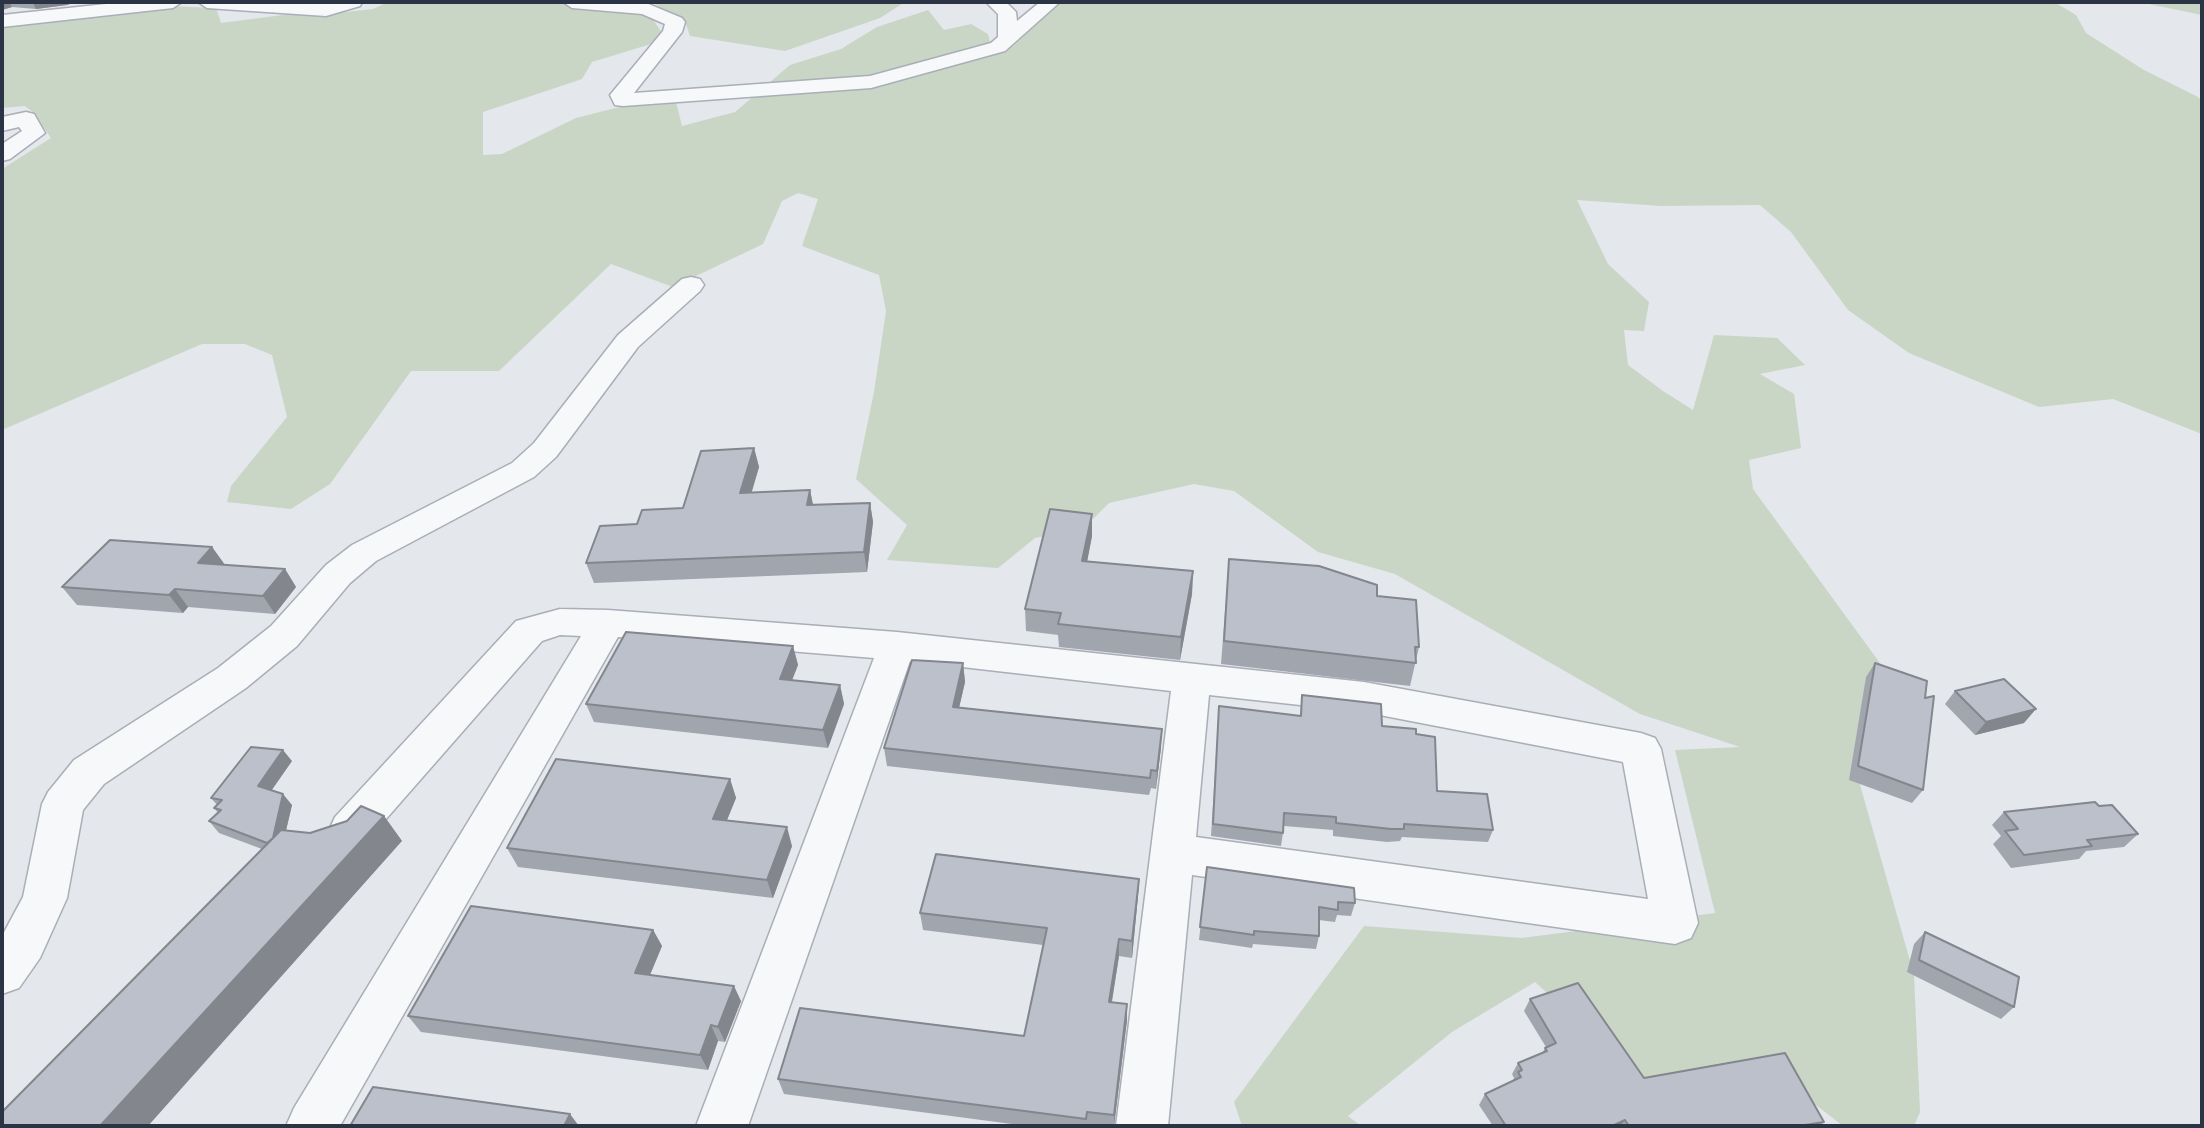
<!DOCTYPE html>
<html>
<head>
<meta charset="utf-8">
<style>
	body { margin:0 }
	#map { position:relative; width:2204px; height:1128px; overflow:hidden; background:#e4e7ec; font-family:Barlow,sans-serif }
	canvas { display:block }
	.frame { position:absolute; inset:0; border:4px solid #2b3445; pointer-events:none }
</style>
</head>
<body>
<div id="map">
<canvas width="2204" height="1128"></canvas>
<div class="frame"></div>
</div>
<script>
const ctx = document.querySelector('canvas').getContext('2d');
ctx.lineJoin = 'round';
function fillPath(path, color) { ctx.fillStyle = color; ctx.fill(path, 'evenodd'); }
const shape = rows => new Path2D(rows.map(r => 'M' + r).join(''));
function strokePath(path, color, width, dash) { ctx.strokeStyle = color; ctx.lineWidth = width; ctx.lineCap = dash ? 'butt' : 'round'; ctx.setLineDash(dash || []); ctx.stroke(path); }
fillPath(shape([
	[388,2,563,2,648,12,662,33,651,44,592,62,582,79,483,112,483,155,502,154,576,118,635,103,675,98,682,126,735,112,790,65,841,49,877,27,928,10,944,30,971,24,988,34,992,51,1013,46,1052,7,1061,2,2054,2,2076,15,2086,33,2144,70,2198,97,2202,101,2202,434,2113,399,2039,407,1909,353,1848,310,1791,232,1760,205,1661,206,1577,200,1608,264,1649,302,1644,331,1624,330,1628,365,1663,391,1693,410,1714,335,1777,338,1805,365,1760,374,1794,394,1801,448,1749,460,1753,489,1885,670,1853,760,1914,975,1920,1112,1914,1126,1843,1126,1767,1067,1665,1100,1535,982,1452,1032,1348,1116,1361,1126,1242,1126,1234,1102,1364,926,1522,938,1715,913,1675,750,1740,747,1640,714,1395,574,1318,552,1234,491,1194,484,1109,503,1084,528,1035,538,998,568,887,560,907,525,856,479,874,392,886,311,879,275,802,246,818,199,798,193,782,201,763,244,673,287,611,264,499,371,411,371,330,484,291,509,227,502,231,486,287,417,272,355,245,344,202,344,2,430,2,169,51,138,34,113,25,106,2,108,2,26,165,6,216,8,221,23,291,14,328,14,373,9],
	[641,2,905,2,880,18,785,51,690,36,686,24,655,4],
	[2139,2,2202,2,2202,15,2163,7]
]), '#c9d6c5');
const minor = shape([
	[125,2,182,2,173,8,2,27,2,15,125,2],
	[198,2,325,4,362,2,360,6,326,16,207,8,198,2],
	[563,2,646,3,682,18,685,22,682,32,634,93,870,76,991,43,998,37,998,14,986,2,1006,2,1016,12,1017,21,1040,2,1060,2,1005,51,871,88,623,106,615,105,610,95,663,31,665,24,642,14,572,8,563,2],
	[26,112,34,114,45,133,10,159,2,161,2,144,22,131,19,127,2,131,2,117,26,112],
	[691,277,700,279,704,285,700,291,638,347,556,457,534,477,376,561,350,583,297,646,246,688,104,784,83,810,67,898,40,958,19,988,2,994,2,936,23,897,42,804,48,792,74,760,218,668,271,626,326,565,352,545,512,463,534,443,618,335,682,279,691,277],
	[560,609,608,610,897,632,1364,682,1641,733,1655,738,1661,749,1698,923,1691,938,1675,944,1192,875,1168,1126,1116,1126,1171,691,910,661,748,1126,696,1126,874,658,618,637,340,1126,286,1126,294,1108,581,636,560,635,542,641,365,843,350,848,335,843,329,830,335,817,516,621,560,609],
	[1209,695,1364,712,1623,762,1648,899,1196,837,1209,695]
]);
strokePath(minor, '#a9aeb7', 3);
fillPath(minor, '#f7f8fa');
fillPath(shape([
	[2,2,75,2,67,5,36,9,12,7,2,10],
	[754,448,759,467,751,493,810,490,813,505,870,503,873,522,867,572,594,583,586,563,637,524,683,508],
	[1092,536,1087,561,1193,571,1192,594,1180,660,1059,647,1058,635,1026,631,1025,609],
	[212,547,225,565,285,569,296,587,275,614,188,607,183,613,77,605,62,587],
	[1229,559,1377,596,1419,647,1410,686,1221,664],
	[793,646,798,665,792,680,840,685,844,704,828,748,594,722,586,704],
	[963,663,965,682,959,708,1161,747,1156,789,1151,788,1149,795,887,766,884,748],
	[1875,663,1923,790,1912,803,1849,780,1866,677],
	[1955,691,2024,723,1975,735,1945,704],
	[1302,695,1382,726,1416,734,1437,791,1493,830,1488,842,1402,837,1400,841,1387,842,1333,836,1333,830,1284,826,1281,846,1211,836,1219,706,1300,716],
	[292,761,271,790,292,805,286,830,310,833,384,816,402,841,262,849,219,833,209,821,218,813,214,808,217,805,211,798],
	[730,779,736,798,727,820,792,846,773,898,518,867,507,848],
	[2099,806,2138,834,2124,847,2086,851,2079,859,2011,868,1993,844,2001,836,1992,825,2004,812],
	[1207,867,1355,903,1351,916,1337,915,1335,922,1319,920,1319,936,1316,949,1253,944,1252,948,1199,940],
	[1139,879,1138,896,1132,958,1119,956,1112,1002,1127,1020,1114,1126,1027,1126,784,1094,778,1079,1024,1036,1043,945,923,930,920,913],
	[653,930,662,946,650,975,741,1001,725,1042,718,1041,708,1070,421,1032,408,1016],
	[1925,932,2014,1007,2001,1019,1907,972,1914,944],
	[1530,999,1644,1078,1824,1122,1820,1126,1493,1126,1479,1105,1485,1094,1513,1081,1514,1078,1512,1074,1518,1063,1542,1053,1546,1047,1524,1011]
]), '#a1a5ae');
fillPath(shape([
	[6,2,9,2,12,7,2,10,2,4],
	[46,2,75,2,67,5,36,9,33,3],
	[754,448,759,467,746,512,740,493],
	[810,490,814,510,807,505],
	[870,503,873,522,867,572,864,552],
	[1092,514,1092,536,1083,583,1082,561],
	[212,547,225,565,198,563],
	[285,569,296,587,275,614,263,596],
	[1193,571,1192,594,1180,660,1181,637],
	[175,589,188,607,183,613,169,595],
	[793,646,798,665,785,698,780,679],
	[963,663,965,682,955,725,953,707],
	[840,685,844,704,828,748,823,730],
	[2036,709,2024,723,1975,735,1986,722],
	[1162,729,1161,747,1156,789,1157,771],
	[283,750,292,761,267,797,258,786],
	[730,779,736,798,720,837,713,819],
	[283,794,292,805,280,856,271,845],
	[384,816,402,841,148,1126,100,1126],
	[787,827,792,846,773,898,767,880],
	[1139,879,1138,896,1132,958,1132,941],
	[653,930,662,946,644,989,635,973],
	[1119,939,1119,956,1109,1018,1109,1002],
	[734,986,741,1001,725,1042,718,1027],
	[1127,1004,1127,1020,1114,1126,1114,1115],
	[711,1025,718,1041,708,1070,700,1055],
	[570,1114,579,1126,564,1126],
	[1625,1120,1620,1126,1612,1126]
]), '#83868d');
const building = shape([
	[18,2,46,2,33,3,18,2],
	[754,448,740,493,810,490,807,505,870,503,864,552,586,563,600,526,637,524,642,510,683,508,701,451,754,448],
	[1050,509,1092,514,1082,561,1193,571,1181,637,1058,624,1061,613,1025,609,1050,509],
	[110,540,212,547,198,563,285,569,263,596,175,589,169,595,62,587,110,540],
	[1229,559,1319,566,1377,585,1377,596,1416,600,1419,647,1415,647,1416,663,1224,641,1229,559],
	[626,632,793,646,780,679,840,685,823,730,586,704,626,632],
	[912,660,963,663,953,707,1162,729,1157,771,1151,770,1150,778,884,748,912,660],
	[1875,663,1927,681,1925,698,1934,696,1923,790,1858,766,1875,663],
	[2004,679,2036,709,1986,722,1955,691,2004,679],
	[1302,695,1381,704,1382,726,1416,729,1416,734,1435,737,1437,791,1487,794,1493,830,1404,824,1404,829,1391,829,1336,823,1336,817,1284,813,1283,833,1213,824,1219,706,1301,716,1302,695],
	[251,747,283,750,258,786,283,794,273,838,267,843,209,821,221,810,214,808,222,800,211,798,251,747],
	[556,759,730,779,713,819,787,827,767,880,507,848,556,759],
	[2095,802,2099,806,2112,805,2138,834,2087,840,2092,846,2024,855,2005,831,2018,829,2004,812,2095,802],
	[361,806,384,816,100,1126,2,1126,2,1112,281,830,310,833,347,821,361,806],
	[936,854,1139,879,1132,941,1119,939,1109,1002,1127,1004,1114,1115,1087,1112,1086,1119,778,1079,800,1008,1024,1036,1047,928,920,913,936,854],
	[1207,867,1354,888,1355,903,1338,902,1338,910,1319,907,1319,936,1254,931,1254,935,1200,927,1207,867],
	[471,906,653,930,635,973,734,986,718,1027,711,1025,700,1055,408,1016,471,906],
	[1925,932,2019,977,2014,1007,1919,960,1925,932],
	[1578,983,1644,1078,1785,1053,1824,1122,1799,1126,1629,1126,1625,1120,1612,1126,1506,1126,1485,1094,1521,1077,1518,1072,1522,1070,1518,1063,1547,1051,1545,1048,1556,1043,1530,999,1578,983],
	[373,1087,570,1114,564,1126,350,1126,373,1087]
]);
fillPath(building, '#bbc0ca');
strokePath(building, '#83868d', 2);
</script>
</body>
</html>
